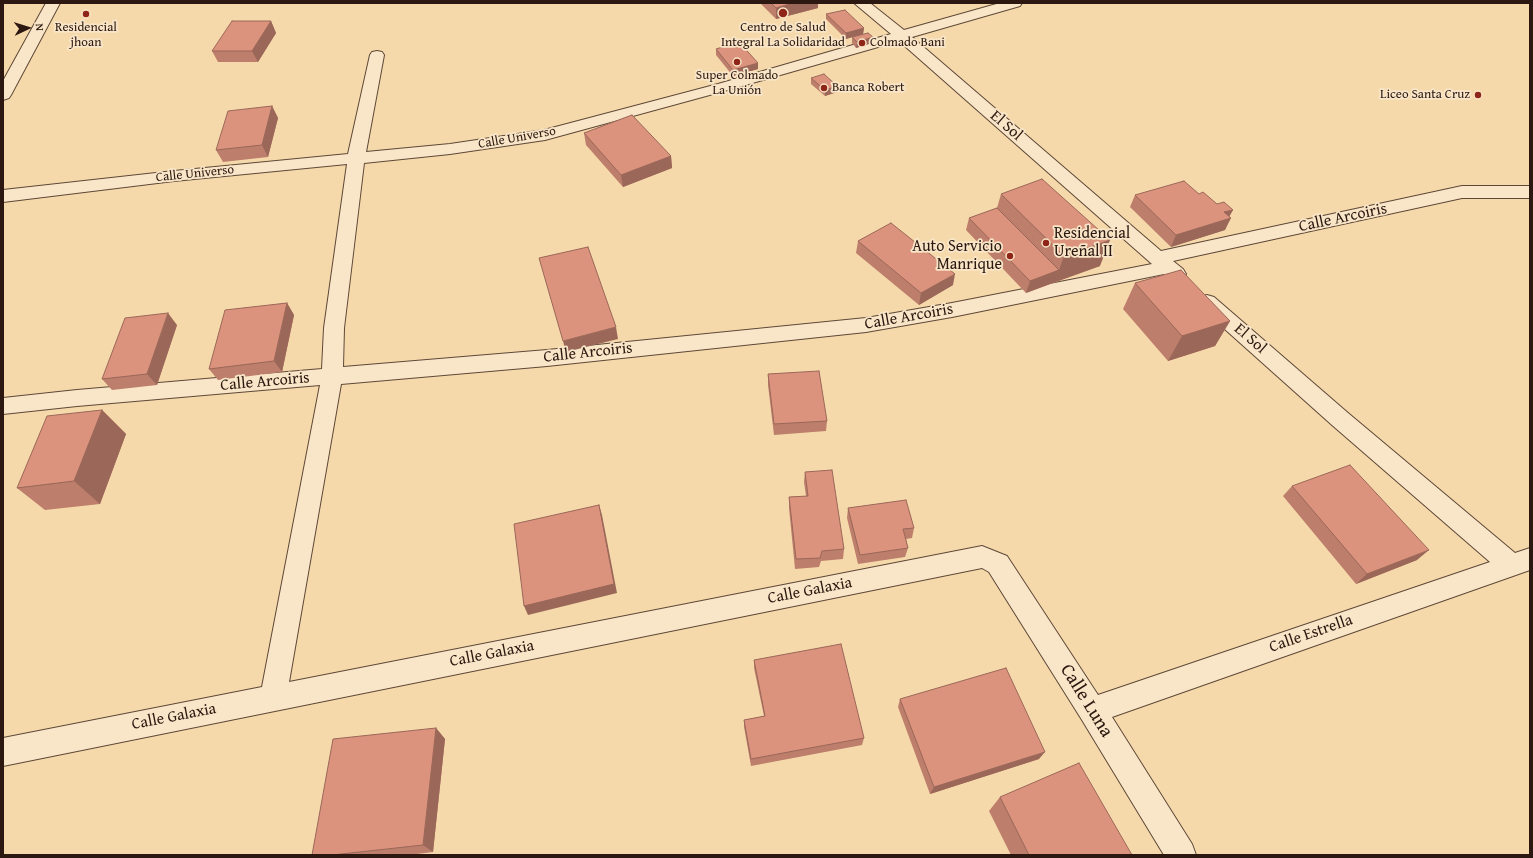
<!DOCTYPE html>
<html>
<head>
<meta charset="utf-8">
<style>
	body { margin:0 }
	#map { position:relative; width:1533px; height:858px; overflow:hidden; background:#f6d9ab; font-family:"Gentium Book Plus",serif }
	canvas { display:block }
	.frame { position:absolute; inset:0; border:4px solid #2c1810; pointer-events:none }
	.north { position:absolute; left:8px; top:8px; width:40px; height:40px; -webkit-text-stroke:3px #f9e6c8; paint-order:stroke; rotate:86deg; font-size:11px; font-weight:700; line-height:16px; text-align:center; color:#2c1810 }
	.north::after { content:''; display:block; margin:auto; width:14px; height:18px; background:#2c1810; clip-path:polygon(50% 0,100% 100%,50% 72%,0 100%) }
</style>
</head>
<body>
<div id="map">
<canvas width="1533" height="858"></canvas>
<div class="frame"></div>
<div class="north">N</div>
</div>
<script>
const ctx = document.querySelector('canvas').getContext('2d');
ctx.lineJoin = 'round';
const shape = rows => new Path2D(rows.map(r => 'M' + r).join(''));
function strokePath(path, color, width, dash) { ctx.strokeStyle = color; ctx.lineWidth = width; ctx.lineCap = dash ? 'butt' : 'round'; ctx.setLineDash(dash || []); ctx.stroke(path); }
function fillPath(path, color) { ctx.fillStyle = color; ctx.fill(path, 'evenodd'); }
function write(font, color, halo, rows, align = 'center') {
  ctx.font = font + ' "Gentium Book Plus",serif'; ctx.lineWidth = 3.5; ctx.setLineDash([]); ctx.textBaseline = 'middle'; ctx.strokeStyle = halo; ctx.fillStyle = color; for (const [text, x, y, turn = 0] of rows) {
    ctx.save(); ctx.translate(x, y); ctx.rotate((+turn || 0) * Math.PI / 180); ctx.textAlign = isNaN(turn) ? turn : align; if (halo) ctx.strokeText(text, 0, 0); ctx.fillText(text, 0, 0); ctx.restore();
  }
}
const minor = shape([
	[46,3,60,3,11,95,9,98,3,100,3,81,46,3],
	[854,3,870,3,904,30,1000,3,1022,3,1020,6,912,37,1161,251,1462,186,1530,186,1530,198,1462,198,1173,261,1183,269,1186,274,1183,279,1176,281,1169,279,1164,274,952,317,866,332,547,366,341,384,289,682,982,546,1007,556,1098,695,1490,562,1332,425,1200,307,1197,302,1200,297,1207,295,1214,297,1348,413,1515,553,1530,548,1530,570,1112,717,1192,844,1196,855,1164,855,1082,720,989,572,982,568,3,766,3,738,262,687,320,385,77,406,3,414,3,398,77,390,322,369,324,328,347,164,174,181,3,202,3,190,174,171,348,154,370,55,372,52,377,51,382,52,384,55,366,152,450,144,544,130,718,84,891,34,854,3],
	[899,41,1152,264,952,303,866,318,547,350,343,367,344,328,364,163,450,154,545,140,728,90,899,41]
]);
strokePath(minor, '#5e4837', 2);
fillPath(minor, '#f9e6c8');
fillPath(shape([
	[760,3,818,3,818,8,776,19],
	[826,14,864,28,863,34,873,37,872,43,856,48,852,43,852,37,846,39,826,19],
	[271,21,276,33,258,62,218,62,212,51],
	[716,49,758,63,758,69,733,76,716,55],
	[811,78,837,86,837,92,825,96,811,84],
	[272,106,278,118,268,157,223,162,216,150],
	[584,133,671,156,672,168,623,187,586,145],
	[1001,194,1100,266,1026,293,966,230,969,218,997,208],
	[1199,194,1217,204,1233,210,1229,216,1225,230,1171,247,1130,207,1135,195],
	[858,241,953,285,919,305,856,253],
	[1135,283,1230,321,1215,346,1168,361,1123,309],
	[287,303,294,315,282,372,218,380,209,369],
	[177,325,157,385,112,390,102,379],
	[768,374,827,421,826,431,774,435,768,385],
	[102,410,126,434,100,504,45,510,17,488],
	[805,472,844,549,843,559,821,561,819,567,795,569,789,508,789,497,806,496,804,482],
	[1292,486,1417,560,1356,584,1283,496],
	[848,508,914,528,912,538,906,539,908,548,905,557,858,564,847,518],
	[754,660,864,738,862,745,751,766,744,727,744,720,764,716,754,668],
	[900,699,1039,759,930,794,898,707],
	[436,728,445,739,433,852,409,855,312,855],
	[1000,797,1132,855,1011,855,989,811]
]), '#bd7e6c');
fillPath(shape([
	[793,3,818,3,818,8,776,19,776,8],
	[271,21,276,33,258,62,252,51],
	[864,28,863,34,846,39,846,33],
	[873,37,872,43,856,48,857,42],
	[758,63,758,69,733,76,733,70],
	[837,86,837,92,825,96,825,90],
	[272,106,278,118,268,157,262,145],
	[671,156,672,168,623,187,621,175],
	[1233,210,1228,219,1231,218,1225,230,1171,247,1176,235,1224,212],
	[1110,240,1100,266,1055,282,1064,256],
	[1059,270,1055,282,1026,293,1030,281],
	[955,274,953,285,919,305,921,293],
	[287,303,294,315,282,372,274,361],
	[168,313,177,325,157,385,147,374],
	[1230,321,1215,346,1168,361,1182,336],
	[616,327,618,339,566,352,563,341],
	[102,410,126,434,100,504,74,481],
	[599,505,602,515,617,593,528,615,524,606],
	[1429,550,1417,560,1356,584,1367,574],
	[436,728,445,739,433,852,423,845],
	[1045,752,1039,759,930,794,934,787]
]), '#9a6758');
const building = shape([
	[771,3,793,3,776,8,771,3],
	[845,10,864,28,846,33,826,14,845,10],
	[232,21,271,21,252,51,212,51,232,21],
	[868,33,873,37,857,42,852,37,868,33],
	[739,42,758,63,733,70,716,49,739,42],
	[824,74,837,86,825,90,811,78,824,74],
	[272,106,262,145,216,150,228,111,272,106],
	[632,115,671,156,621,175,584,133,632,115],
	[1042,179,1110,240,1064,256,1001,194,1042,179],
	[1184,181,1199,194,1203,192,1217,204,1224,202,1233,210,1224,212,1231,218,1176,235,1135,195,1184,181],
	[997,208,1059,270,1030,281,969,218,997,208],
	[891,223,955,274,921,293,858,241,891,223],
	[588,247,616,327,563,341,539,258,588,247],
	[1181,270,1230,321,1182,336,1135,283,1181,270],
	[287,303,274,361,209,369,225,310,287,303],
	[168,313,147,374,102,379,125,318,168,313],
	[819,371,827,421,774,424,768,374,819,371],
	[102,410,74,481,17,488,47,416,102,410],
	[1350,465,1429,550,1367,574,1292,486,1350,465],
	[832,470,844,549,822,551,820,558,796,559,789,497,808,496,805,472,832,470],
	[906,500,914,528,903,529,908,548,860,555,848,508,906,500],
	[599,505,614,584,524,606,514,524,599,505],
	[841,644,864,738,751,759,744,720,765,716,754,660,841,644],
	[1006,668,1045,752,934,787,900,699,1006,668],
	[436,728,423,845,332,855,312,855,333,739,436,728],
	[1079,763,1132,855,1029,855,1000,797,1079,763]
]);
fillPath(building, '#dc937d');
strokePath(building, '#9a6758', 1);
for (const [x, y, r, color] of [
	[783,13,5,"#8f2418"],
	[86,14,4,"#8f2418"],
	[862,43,4,"#8f2418"],
	[737,62,4,"#8f2418"],
	[824,88,4,"#8f2418"],
	[1478,95,4,"#8f2418"],
	[1046,243,4,"#8f2418"],
	[1010,256,4,"#8f2418"]
]) { const dot = new Path2D(); dot.arc(x, y, r, 0, 2 * Math.PI); ctx.fillStyle = color; ctx.fill(dot); strokePath(dot, '#f9e6c8', 1.5); }
write('13px', '#2c1810', '#f9e6c8', [
	["Residencial",86,28],
	["jhoan",86,43],
	["Centro de Salud",783,28],
	["Integral La Solidaridad",783,43],
	["Colmado Bani",870,43,"left"],
	["Super Colmado",737,76],
	["La Unión",737,91],
	["Banca Robert",832,88,"left"],
	["Liceo Santa Cruz",1470,95,"right"]
]);
write('13px', '#2c1810', '#f9e6c8', [
	["Calle Universo",517,138,-10],
	["Calle Universo",195,174,-6]
]);
write('16px', '#2c1810', '#f9e6c8', [
	["El Sol",1006,126,41],
	["Calle Arcoiris",1343,218,-12],
	["Calle Arcoiris",909,317,-10],
	["El Sol",1250,339,41],
	["Calle Arcoiris",588,353,-6],
	["Calle Arcoiris",265,382,-5],
	["Calle Galaxia",810,591,-11],
	["Calle Estrella",1311,634,-19],
	["Calle Galaxia",492,654,-11],
	["Calle Galaxia",174,717,-11]
]);
write('16px', '#2c1810', '#f9e6c8', [
	["Residencial",1054,234],
	["Ureñal II",1054,252],
	["Auto Servicio",1002,247,"right"],
	["Manrique",1002,265,"right"]
], 'left');
write('19px', '#2c1810', '#f9e6c8', [
	["Calle Luna",1086,701,58]
]);
</script>
</body>
</html>
